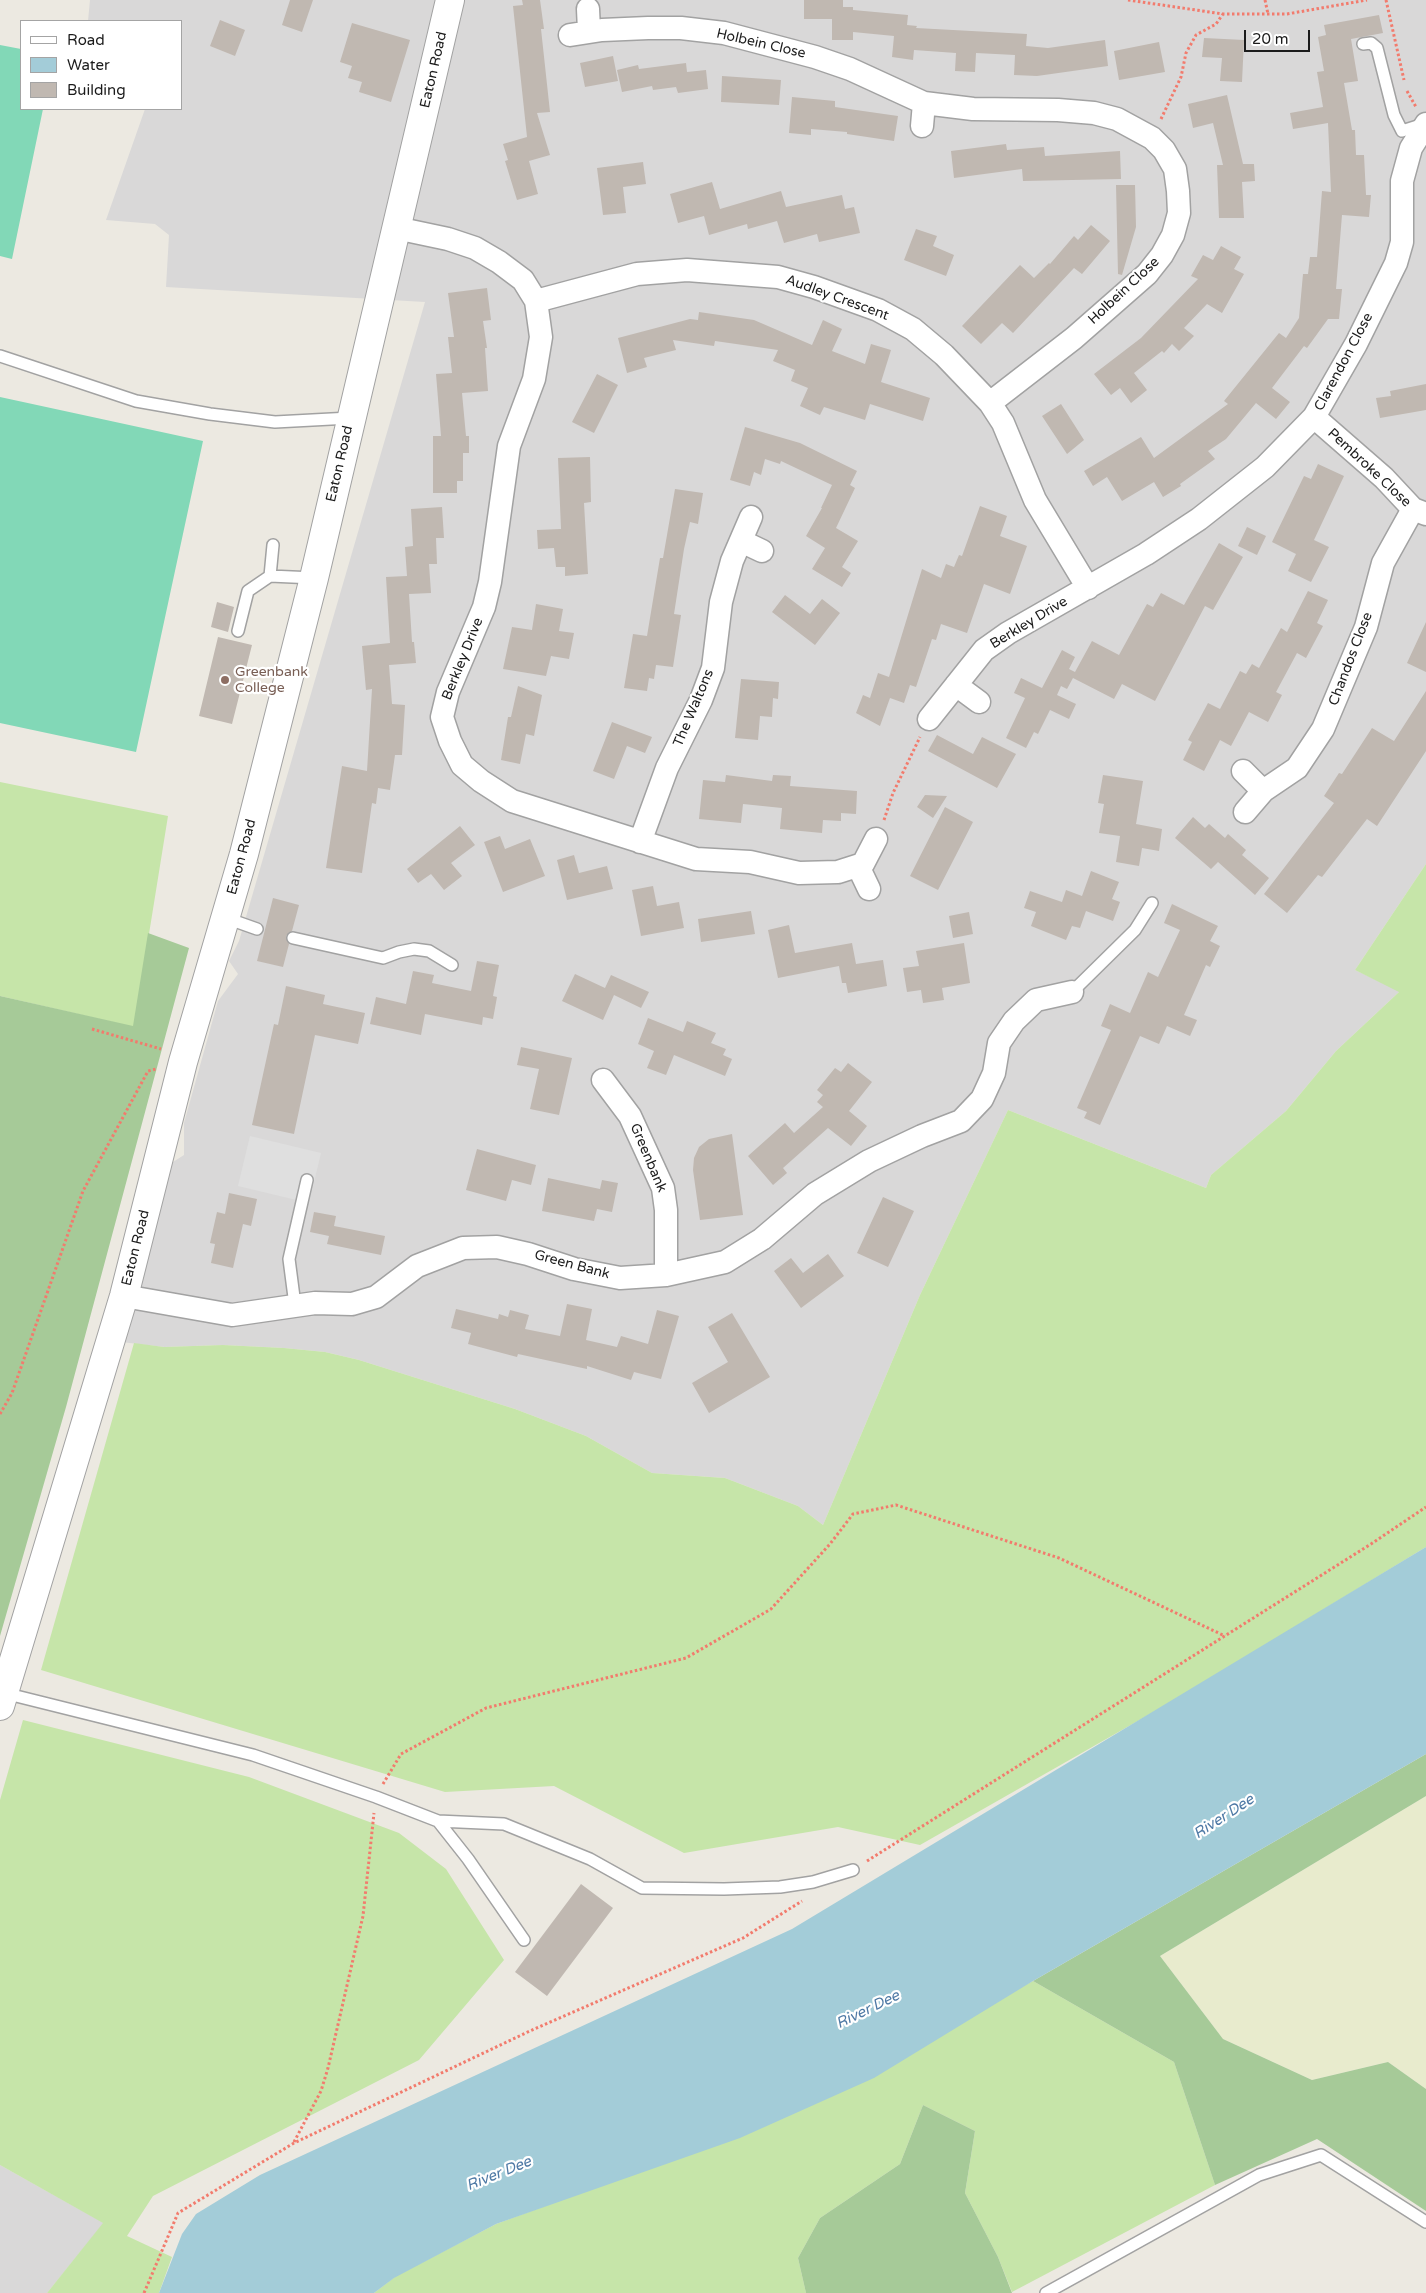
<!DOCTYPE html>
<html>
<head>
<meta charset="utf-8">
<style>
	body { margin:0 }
	#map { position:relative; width:1426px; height:2293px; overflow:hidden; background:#ece9e1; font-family:"Varela Round",sans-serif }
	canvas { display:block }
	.legend { position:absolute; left:20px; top:20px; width:162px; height:90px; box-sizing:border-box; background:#fff; border:1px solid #a4a4a4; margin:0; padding:6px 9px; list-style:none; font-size:15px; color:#1b1b1b }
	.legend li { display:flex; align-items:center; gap:10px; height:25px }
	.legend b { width:25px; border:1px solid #a4a4a4 }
	.scale { position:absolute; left:1244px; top:30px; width:66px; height:22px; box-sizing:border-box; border:2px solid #1b1b1b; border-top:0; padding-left:6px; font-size:15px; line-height:18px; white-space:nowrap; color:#1b1b1b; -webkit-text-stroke:4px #fff; paint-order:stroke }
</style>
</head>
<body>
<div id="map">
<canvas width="1426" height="2293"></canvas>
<ul class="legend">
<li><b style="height:6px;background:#fff"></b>Road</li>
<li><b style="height:14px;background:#a3ccd8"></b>Water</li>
<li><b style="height:14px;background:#c0b8b1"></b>Building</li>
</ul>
<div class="scale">20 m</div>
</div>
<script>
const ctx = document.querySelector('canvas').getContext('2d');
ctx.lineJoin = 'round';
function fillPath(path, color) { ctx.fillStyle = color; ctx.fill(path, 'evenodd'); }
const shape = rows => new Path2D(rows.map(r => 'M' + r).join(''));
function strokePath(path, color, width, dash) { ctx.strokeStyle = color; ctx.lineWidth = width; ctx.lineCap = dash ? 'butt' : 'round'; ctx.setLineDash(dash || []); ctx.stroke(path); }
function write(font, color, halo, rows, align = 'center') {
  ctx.font = font + ' "Varela Round",sans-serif'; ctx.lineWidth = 4.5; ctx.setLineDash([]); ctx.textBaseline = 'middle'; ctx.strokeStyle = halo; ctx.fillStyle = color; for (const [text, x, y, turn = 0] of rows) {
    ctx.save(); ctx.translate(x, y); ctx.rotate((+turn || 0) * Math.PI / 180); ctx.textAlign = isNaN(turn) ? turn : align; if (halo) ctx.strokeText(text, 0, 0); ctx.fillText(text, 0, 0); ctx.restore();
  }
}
fillPath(shape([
	[90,0,1426,0,1426,864,1355,970,1400,991,1336,1051,1286,1111,1211,1175,1206,1188,1008,1110,920,1295,823,1525,798,1506,725,1478,652,1473,586,1436,515,1409,359,1360,325,1352,284,1348,223,1345,164,1347,121,1342,144,1272,165,1178,173,1162,184,1155,184,1123,218,1001,238,974,229,961,239,941,425,302,166,287,169,235,155,224,106,220,145,109,181,109,181,21,88,21],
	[0,2165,104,2223,47,2293,0,2293]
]), '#d9d8d8');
fillPath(shape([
	[1426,1796,1426,2089,1388,2062,1312,2080,1223,2039,1160,1956]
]), '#e8ebcd');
fillPath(shape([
	[0,782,168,816,134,1027,0,996],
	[1426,864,1426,1547,1180,1697,920,1845,838,1827,684,1853,554,1786,445,1792,41,1670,134,1343,164,1347,223,1345,284,1348,325,1352,359,1360,515,1409,586,1436,652,1473,725,1478,798,1506,823,1525,920,1295,1008,1110,1206,1188,1211,1175,1286,1111,1336,1051,1399,992,1355,970],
	[23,1720,249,1777,399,1833,446,1869,504,1960,419,2060,153,2196,127,2236,172,2257,159,2293,47,2293,103,2223,0,2165,0,1800],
	[1033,1981,1174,2062,1215,2185,1012,2292,998,2257,965,2193,975,2131,923,2105,900,2164,820,2218,798,2258,806,2293,374,2293,396,2276,496,2224,738,2135]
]), '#c6e5a9');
fillPath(shape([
	[148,933,189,948,66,1407,0,1636,0,996,133,1026],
	[1426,1754,1426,1796,1160,1956,1223,2039,1312,2080,1388,2062,1426,2089,1426,2211,1317,2139,1215,2185,1174,2062,1033,1981],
	[923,2105,975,2131,965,2193,998,2257,1012,2293,806,2293,798,2258,820,2218,900,2164]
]), '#a6ca98');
fillPath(shape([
	[0,45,21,49,21,109,43,109,12,259,0,256],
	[0,397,203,441,136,752,0,723]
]), '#82d8b7');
fillPath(shape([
	[250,1136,321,1153,309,1203,238,1186]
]), '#dfdfdf');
fillPath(shape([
	[1426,1547,1426,1754,1033,1981,874,2078,740,2138,496,2224,394,2278,374,2293,159,2293,182,2234,196,2214,260,2175,792,1929]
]), '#a3ccd8');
fillPath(shape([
	[290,0,313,0,302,32,282,25],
	[522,0,540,0,544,29,541,29,550,112,537,113,550,155,529,161,538,194,517,200,505,161,508,160,503,144,527,137,513,6,523,5],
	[804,0,843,0,843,7,853,7,853,10,908,15,907,25,917,26,916,28,1027,34,1026,46,1048,48,1105,40,1108,66,1037,76,1014,75,1015,55,976,53,975,72,955,71,956,53,914,50,913,60,892,57,894,36,853,32,853,40,832,40,832,19,804,19],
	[1379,15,1383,33,1351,39,1358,81,1344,83,1352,130,1355,130,1356,155,1364,155,1366,195,1371,195,1369,217,1342,215,1336,289,1342,289,1339,319,1328,319,1307,348,1304,346,1272,388,1290,402,1276,419,1256,403,1226,439,1208,451,1215,459,1180,484,1181,486,1163,497,1154,482,1122,501,1107,477,1093,486,1084,471,1141,437,1154,458,1228,404,1224,401,1279,333,1286,338,1299,318,1303,274,1308,274,1310,257,1317,257,1322,191,1331,192,1328,123,1293,129,1290,113,1323,107,1317,72,1324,71,1318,37,1326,35,1324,25],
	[220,20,245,30,235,56,210,46],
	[352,23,410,40,391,102,359,92,362,82,348,78,352,66,340,62],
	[1204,38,1244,40,1242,82,1220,81,1222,58,1202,57],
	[1159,42,1165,72,1119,80,1114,51],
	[613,56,618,81,585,87,580,63],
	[686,63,687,72,706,70,708,89,678,93,676,87,653,90,652,86,622,92,617,70,638,65,639,69],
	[722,76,781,80,779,105,721,102],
	[1227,95,1243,164,1254,164,1255,181,1242,182,1244,218,1219,218,1217,165,1223,165,1213,123,1193,128,1188,104],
	[792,97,835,101,835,107,898,116,894,141,847,134,847,132,811,129,811,135,789,133],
	[1006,144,1007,150,1044,147,1045,156,1120,151,1121,179,1023,181,1022,169,954,178,951,151],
	[643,162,646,184,623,187,626,213,603,215,597,168],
	[712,182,720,209,781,191,786,207,842,195,845,209,854,207,860,233,819,242,817,234,784,243,777,221,748,229,747,224,709,235,704,216,678,223,670,194],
	[1116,185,1135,185,1136,227,1122,275,1118,274],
	[1091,225,1110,241,1082,274,1074,268,1013,333,1002,323,981,344,962,326,1020,265,1034,278,1049,263,1050,264,1074,236,1078,240],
	[916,229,937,236,933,246,954,255,946,276,904,260],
	[1221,246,1241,257,1234,269,1244,274,1222,313,1207,304,1184,328,1194,336,1179,351,1172,344,1164,353,1162,351,1134,373,1147,390,1131,403,1120,388,1111,395,1094,374,1141,338,1198,279,1191,276,1203,255,1213,260],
	[487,288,491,320,483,321,487,348,485,348,488,391,462,393,466,436,469,436,469,453,463,453,463,481,457,481,457,493,433,493,433,436,441,436,436,374,452,373,448,337,454,337,448,293],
	[699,312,754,320,812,345,823,320,842,329,832,351,865,364,871,344,891,350,881,382,930,398,923,421,870,404,865,420,824,407,820,415,800,406,808,388,791,381,795,370,773,361,778,350,715,341,714,346,673,340,676,350,644,358,647,367,627,373,618,338,690,319,698,320],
	[597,374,618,385,594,433,572,422],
	[1426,384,1426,410,1380,418,1376,398,1391,396,1390,391],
	[1061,404,1084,440,1067,454,1042,416],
	[745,427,800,443,857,471,850,485,855,488,836,528,858,541,842,567,851,573,842,587,812,569,825,548,806,536,822,508,821,508,832,485,781,461,780,464,765,459,761,475,754,472,750,486,730,480],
	[590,457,591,502,584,503,588,574,565,576,565,567,556,567,554,548,538,549,537,530,561,529,558,458],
	[1318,464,1344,476,1314,540,1329,547,1311,582,1288,571,1296,554,1272,542,1304,476,1311,479],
	[675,489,703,493,698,524,690,522,684,549,674,614,681,615,673,667,656,665,654,679,649,678,647,691,624,688,633,634,647,636,660,558,663,558],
	[980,506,1007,516,1000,536,1027,546,1010,594,984,584,967,633,941,624,936,640,932,639,916,687,910,685,904,703,890,698,880,726,856,713,863,695,870,698,878,673,889,677,922,569,941,578,946,564,954,567,959,555,962,556],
	[442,507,444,538,436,538,437,564,429,564,431,593,409,594,412,642,414,642,416,663,389,665,392,704,405,705,402,755,395,755,390,790,378,788,376,804,372,803,362,873,326,868,342,766,367,771,372,689,366,690,362,646,390,643,386,577,407,576,405,547,413,546,411,509],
	[1247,527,1266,536,1257,555,1238,546],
	[1219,543,1243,557,1213,610,1205,606,1155,701,1122,684,1114,699,1073,678,1067,689,1061,686,1057,695,1076,704,1069,719,1050,710,1038,734,1034,732,1026,748,1006,738,1025,698,1014,693,1021,678,1042,688,1062,650,1075,657,1069,669,1075,672,1092,641,1119,655,1147,604,1153,607,1161,593,1184,605],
	[1308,591,1328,600,1317,623,1323,626,1306,658,1297,653,1276,692,1282,695,1268,722,1249,712,1231,746,1220,740,1204,771,1183,760,1192,742,1188,740,1208,703,1220,709,1240,671,1246,674,1252,664,1259,668,1281,628,1287,632],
	[785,595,810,614,822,599,840,613,815,645,772,612],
	[217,602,234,607,228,632,211,627],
	[536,604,563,609,559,631,574,633,569,659,551,656,546,676,503,669,512,627,532,630],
	[1426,622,1426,672,1407,663],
	[218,637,252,645,232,724,199,716],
	[741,679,779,682,778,699,773,698,772,717,760,716,758,740,735,738],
	[518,686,542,695,534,736,526,734,520,764,501,760,508,717,511,717],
	[1426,691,1426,751,1377,826,1367,819,1322,877,1318,875,1287,913,1264,894,1334,803,1324,796,1339,773,1342,774,1372,728,1394,741],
	[612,722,652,737,645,753,627,746,614,779,593,771],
	[937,735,973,754,982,737,1016,754,997,788,928,751],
	[726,775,772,781,773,775,791,776,790,786,857,791,856,814,841,813,841,821,823,820,822,833,780,829,782,808,743,804,741,823,699,819,703,780,725,782],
	[1103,775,1143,781,1136,824,1162,829,1159,851,1142,848,1139,866,1116,862,1120,836,1099,833,1104,804,1098,803],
	[925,795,947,796,933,818,917,807],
	[945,807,973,822,938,890,910,876],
	[1193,817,1205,828,1209,824,1225,838,1228,834,1246,850,1242,855,1269,878,1255,895,1218,862,1211,869,1175,838],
	[460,826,475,845,451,863,462,876,444,890,431,874,418,883,407,869],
	[500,836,505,849,530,839,545,876,503,892,484,842],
	[574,855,579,873,607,866,613,889,567,900,557,860],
	[1091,871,1119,882,1112,899,1120,902,1113,921,1086,911,1080,928,1072,926,1066,940,1031,926,1036,912,1024,908,1030,891,1062,902,1066,890,1082,896],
	[653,886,657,906,679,902,684,928,641,936,632,890],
	[273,898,299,905,292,931,286,936,289,944,283,967,257,961],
	[1172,904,1218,926,1210,941,1220,946,1210,967,1206,965,1184,1015,1197,1020,1190,1036,1167,1026,1159,1044,1140,1036,1100,1125,1084,1118,1087,1112,1077,1108,1111,1030,1101,1026,1110,1004,1130,1013,1148,972,1158,977,1180,930,1164,923],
	[751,911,755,934,701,942,698,919],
	[969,912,973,934,953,938,949,916],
	[789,925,795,953,852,943,856,964,883,960,887,986,848,993,846,983,842,983,839,966,778,978,768,930],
	[964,943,970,983,942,988,944,1000,923,1003,921,990,907,992,903,968,919,966,916,951],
	[477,961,499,965,493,996,497,997,493,1019,483,1017,482,1025,425,1014,421,1035,370,1024,376,997,406,1004,413,971,434,975,432,983,471,991],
	[575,974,605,988,611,975,649,992,641,1008,614,995,603,1020,562,1001],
	[286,986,325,995,323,1004,365,1013,358,1044,315,1035,294,1134,252,1125,274,1024,278,1025],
	[648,1018,683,1032,687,1021,716,1033,711,1043,726,1049,723,1055,732,1059,725,1076,674,1055,666,1075,647,1068,654,1051,638,1044],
	[521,1047,572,1058,559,1115,530,1109,539,1069,517,1065],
	[848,1063,872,1082,849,1111,867,1126,851,1146,828,1128,783,1168,787,1173,773,1185,748,1156,785,1123,794,1133,823,1107,817,1102,823,1095,817,1090,835,1068,841,1072],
	[732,1134,743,1215,700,1220,693,1170,694,1158,699,1147,709,1139],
	[477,1149,536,1165,531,1185,512,1180,506,1201,466,1190],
	[548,1178,600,1189,602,1180,618,1183,612,1212,597,1209,594,1221,542,1211],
	[229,1193,257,1199,251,1226,243,1224,233,1268,211,1263,215,1244,210,1243,217,1212,225,1214],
	[883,1197,914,1211,888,1267,857,1253],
	[314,1212,336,1216,334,1226,385,1236,381,1255,327,1244,329,1236,310,1232],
	[828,1254,844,1276,801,1308,774,1271,791,1258,803,1273],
	[567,1304,592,1309,586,1340,617,1347,621,1336,648,1344,657,1310,679,1316,661,1379,634,1372,631,1380,587,1366,587,1369,518,1354,517,1357,468,1344,471,1333,451,1328,456,1309,498,1319,499,1314,508,1317,510,1310,529,1315,525,1329,560,1336],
	[732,1313,770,1377,709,1413,692,1383,728,1362,708,1327],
	[581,1884,613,1908,547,1996,515,1972]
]), '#c0b8b1');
const service = shape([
	[1363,44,1371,43,1377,48,1394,115,1402,131,1424,124],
	[0,356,136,401,210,414,275,422,350,418],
	[270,576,273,545],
	[238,631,248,591,270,576,314,578],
	[226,918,257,929],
	[293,938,383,958,399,952,414,949,429,951,452,965],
	[1072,992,1135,930,1152,903],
	[295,1305,289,1259,307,1180],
	[4,1693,253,1755,376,1797,438,1821,504,1824,590,1859,642,1888,724,1889,780,1887,813,1882,853,1870],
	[438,1821,468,1859,524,1940],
	[1046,2293,1259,2175,1321,2155,1426,2222]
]);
const minor = shape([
	[588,9,589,31],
	[570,35,602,30,648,28,681,28,724,33,815,57,850,69,924,103,973,109,1058,110,1094,113,1117,119,1152,138,1164,150,1175,169,1178,191,1179,213,1173,235,1162,255,1147,274,1074,338,990,403],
	[922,126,924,103],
	[396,228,448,239,475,248,499,262,523,280,536,301,541,337,534,379,509,446,490,582,484,607,448,692,442,717,450,741,462,765,481,781,512,801,696,859,750,862,799,873,838,872,863,864,876,839],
	[536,301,637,274,687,270,778,277,814,287,878,310,913,329,944,355,990,403,1003,423,1035,500,1088,588],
	[1314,417,1384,478,1413,509,1426,514],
	[741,541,762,551],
	[956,685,979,702],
	[929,719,984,650,1008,633,1146,554,1199,519,1265,467,1314,417,1356,344,1396,263,1402,242,1402,181,1411,148,1426,124],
	[1243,771,1263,791],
	[1245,812,1263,791,1297,768,1323,729,1366,627,1383,563,1413,509],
	[640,842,667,768,701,700,713,668,721,602,732,561,751,517],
	[858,866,869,889],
	[603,1080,630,1116,663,1188,666,1210,666,1275],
	[124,1296,232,1315,315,1303,352,1304,376,1297,417,1266,463,1248,497,1247,528,1254,574,1269,620,1278,666,1275,725,1262,762,1239,815,1194,869,1161,922,1136,961,1121,982,1099,994,1073,999,1043,1014,1021,1036,1000,1072,992]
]);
const tertiary = shape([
	[0,1706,124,1296,183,1062,244,854,314,578,450,0]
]);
strokePath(service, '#a2a2a2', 14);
strokePath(minor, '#a2a2a2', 25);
strokePath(tertiary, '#a2a2a2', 30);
strokePath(shape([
	[1128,0,1223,14,1287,14,1367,0],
	[1265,0,1268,14],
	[1386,0,1404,80],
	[1407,91,1416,107],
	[1161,119,1181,77,1186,53,1196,35,1216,24,1223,14],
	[884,820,893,793,920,737],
	[92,1029,161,1049],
	[0,1414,12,1393,83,1191,148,1071,156,1069],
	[383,1784,401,1754,486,1708,686,1658,771,1609,830,1544,853,1514,896,1505,1059,1558,1225,1636],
	[867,1861,1371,1544,1426,1507],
	[294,2142,321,2091,328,2068,363,1916,374,1813],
	[144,2293,178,2213,294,2143,532,2030,743,1938,802,1901]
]), '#f27b6d', 3, [2.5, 2.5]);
strokePath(service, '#fff', 11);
strokePath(minor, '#fff', 22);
strokePath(tertiary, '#fff', 28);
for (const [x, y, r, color] of [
	[225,680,5,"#8d6e63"]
]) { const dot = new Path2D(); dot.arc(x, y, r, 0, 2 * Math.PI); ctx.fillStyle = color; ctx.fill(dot); strokePath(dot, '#fff', 2); }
write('14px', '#1b1b1b', '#fff', [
	["Holbein Close",761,44,13],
	["Eaton Road",434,70,-77],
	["Holbein Close",1124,291,-43],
	["Audley Crescent",837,298,20],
	["Clarendon Close",1344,362,-62],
	["Eaton Road",340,464,-77],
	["Pembroke Close",1369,468,43],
	["Berkley Drive",1029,623,-31],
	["Berkley Drive",463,659,-68],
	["Chandos Close",1351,659,-69],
	["The Waltons",694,708,-67],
	["Eaton Road",242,857,-75],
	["Greenbank",648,1158,67],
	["Eaton Road",136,1248,-76],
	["Green Bank",572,1265,15]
]);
write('14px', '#785e54', '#fff', [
	["Greenbank",235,672],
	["College",235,688]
], 'left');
write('italic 15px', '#4e79a5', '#fff', [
	["River Dee",1224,1817,-33],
	["River Dee",868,2010,-26],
	["River Dee",499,2174,-22]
]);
</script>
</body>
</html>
